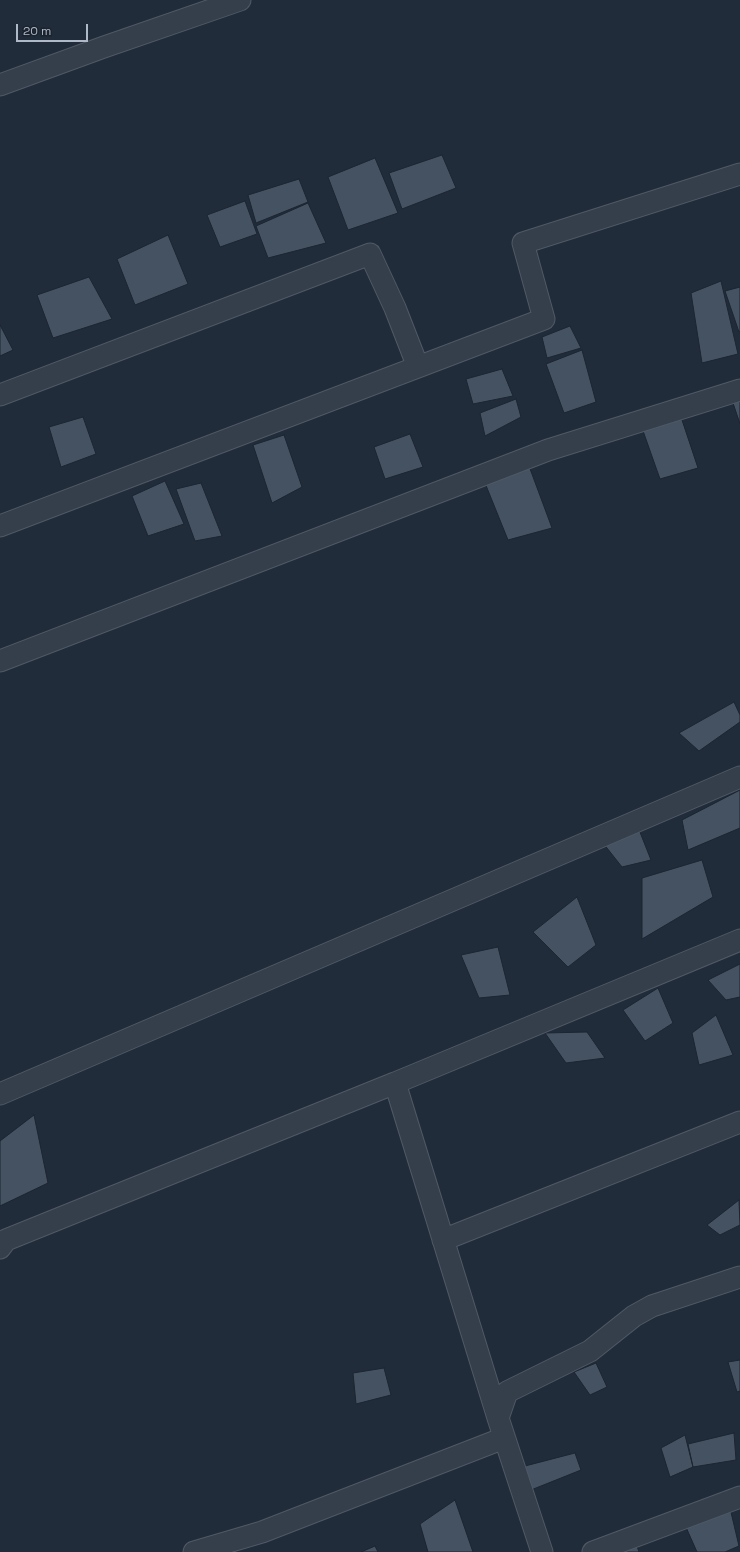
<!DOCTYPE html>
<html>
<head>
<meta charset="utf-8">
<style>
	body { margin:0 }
	#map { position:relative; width:740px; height:1552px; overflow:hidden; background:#212c3a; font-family:"Space Grotesk",sans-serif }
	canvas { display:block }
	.scale { position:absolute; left:16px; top:24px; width:72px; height:18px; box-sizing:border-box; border:2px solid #b0b9c7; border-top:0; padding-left:5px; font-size:12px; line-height:14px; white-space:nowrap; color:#b0b9c7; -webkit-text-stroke:3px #1b232f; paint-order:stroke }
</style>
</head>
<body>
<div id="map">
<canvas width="740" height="1552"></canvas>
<div class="scale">20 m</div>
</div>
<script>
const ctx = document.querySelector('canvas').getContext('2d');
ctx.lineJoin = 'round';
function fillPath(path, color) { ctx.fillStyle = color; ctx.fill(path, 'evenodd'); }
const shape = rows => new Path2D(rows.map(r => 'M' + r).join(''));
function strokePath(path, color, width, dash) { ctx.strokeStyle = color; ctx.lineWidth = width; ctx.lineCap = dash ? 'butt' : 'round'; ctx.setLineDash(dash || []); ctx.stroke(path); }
const building = shape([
	[442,155,456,188,402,209,389,173,442,155],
	[375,158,398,213,348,230,328,177,375,158],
	[299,179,308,202,256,223,248,195,299,179],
	[245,201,257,234,220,247,207,215,245,201],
	[308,203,326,243,268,258,256,226,308,203],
	[168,235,188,284,135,305,117,259,168,235],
	[89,277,112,319,53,338,37,295,89,277],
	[721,281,738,354,702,363,691,293,721,281],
	[740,287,740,331,739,332,725,291,740,287],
	[0,325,13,350,0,356,0,325],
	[570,326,581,348,547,358,542,337,570,326],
	[582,350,596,402,564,413,546,364,582,350],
	[502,369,513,396,473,404,466,379,502,369],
	[740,384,740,424,728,388,740,384],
	[516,399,521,417,485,436,480,413,516,399],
	[680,414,698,468,660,479,642,428,680,414],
	[83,417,96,454,61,467,49,427,83,417],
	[410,434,423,467,385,479,374,447,410,434],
	[284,435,302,487,272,503,253,445,284,435],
	[529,466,552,528,508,540,485,483,529,466],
	[165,481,184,524,148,536,132,496,165,481],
	[201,483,222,536,195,541,176,489,201,483],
	[734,702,740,715,740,722,699,751,679,733,734,702],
	[740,790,740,828,688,850,682,820,740,790],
	[636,822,651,860,622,867,603,843,636,822],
	[702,860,713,897,642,939,642,878,702,860],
	[577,897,596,945,568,967,533,932,577,897],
	[498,947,510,995,479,998,461,955,498,947],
	[740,964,740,997,726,1000,708,980,740,964],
	[658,988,673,1023,645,1041,623,1010,658,988],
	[716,1015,733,1055,699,1065,692,1033,716,1015],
	[587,1032,605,1058,566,1063,545,1033,587,1032],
	[34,1115,48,1183,0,1206,0,1141,34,1115],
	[739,1200,740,1225,720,1235,707,1225,739,1200],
	[740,1360,740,1391,737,1392,728,1362,740,1360],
	[596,1363,607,1387,590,1395,574,1372,596,1363],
	[384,1368,391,1395,356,1404,353,1373,384,1368],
	[734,1433,736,1460,693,1467,688,1444,734,1433],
	[685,1435,693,1467,670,1477,661,1448,685,1435],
	[575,1453,581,1470,531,1490,525,1466,575,1453],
	[455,1500,473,1552,428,1552,420,1524,455,1500],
	[730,1508,739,1546,725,1552,697,1552,685,1525,730,1508],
	[375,1546,378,1552,361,1552,375,1546],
	[637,1546,639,1552,621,1552,637,1546]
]);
fillPath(building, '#445262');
strokePath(building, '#1d2531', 1);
const minor = shape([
	[0,85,104,47,240,0],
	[0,395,370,254,395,308,418,367],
	[0,526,544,319,523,243,740,174],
	[0,661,548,450,740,390],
	[0,1094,740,777],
	[443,1240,740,1122],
	[0,1248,6,1240,395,1083],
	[498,1418,507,1392,590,1351,634,1316,652,1306,740,1277],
	[194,1552,262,1532,504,1438],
	[542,1552,498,1418,395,1083,740,940],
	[593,1552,740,1497]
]);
strokePath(minor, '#505965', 23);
strokePath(minor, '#353e4b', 21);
</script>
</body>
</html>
